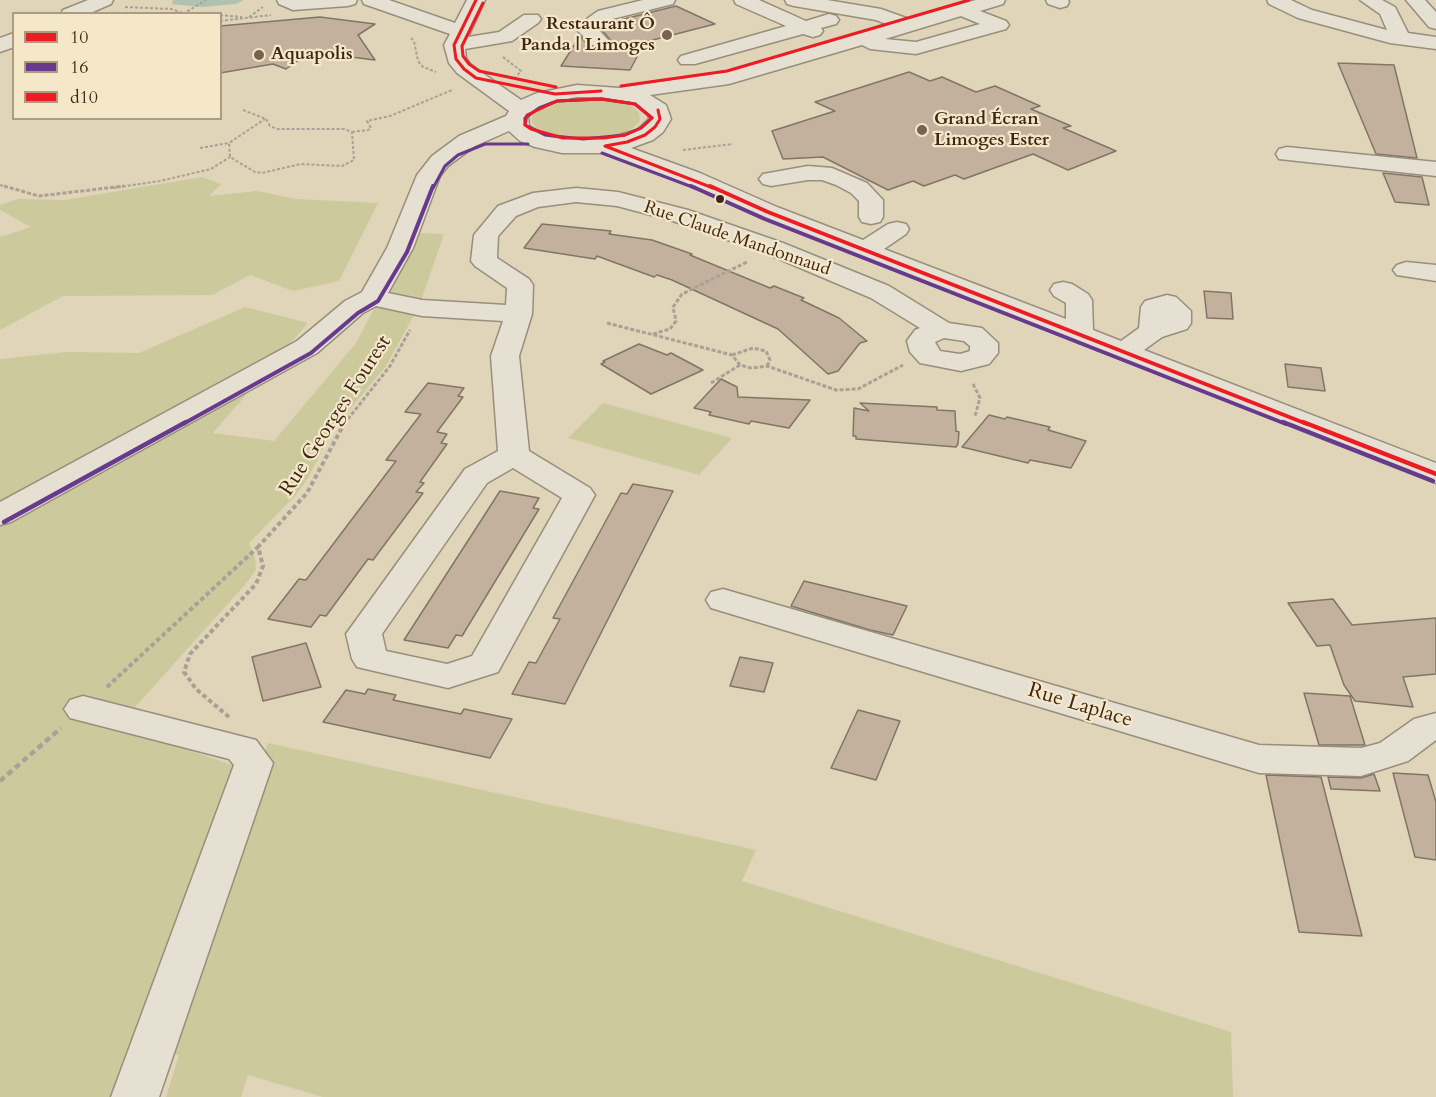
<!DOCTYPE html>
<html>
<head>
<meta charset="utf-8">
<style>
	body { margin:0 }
	#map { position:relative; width:1436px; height:1097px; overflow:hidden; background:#e0d5b9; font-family:Cardo,serif }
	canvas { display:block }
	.legend { position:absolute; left:12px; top:12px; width:210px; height:108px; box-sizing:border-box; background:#f5e8c8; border:2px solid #ac9a82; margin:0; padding:8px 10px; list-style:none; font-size:18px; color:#3e2618 }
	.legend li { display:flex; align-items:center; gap:12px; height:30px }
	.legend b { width:30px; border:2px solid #ac9a82 }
</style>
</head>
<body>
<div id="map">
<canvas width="1436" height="1097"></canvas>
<ul class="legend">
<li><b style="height:8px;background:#ed1c24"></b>10</li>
<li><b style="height:8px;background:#673a8e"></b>16</li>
<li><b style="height:8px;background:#ed1c24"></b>d10</li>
</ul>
</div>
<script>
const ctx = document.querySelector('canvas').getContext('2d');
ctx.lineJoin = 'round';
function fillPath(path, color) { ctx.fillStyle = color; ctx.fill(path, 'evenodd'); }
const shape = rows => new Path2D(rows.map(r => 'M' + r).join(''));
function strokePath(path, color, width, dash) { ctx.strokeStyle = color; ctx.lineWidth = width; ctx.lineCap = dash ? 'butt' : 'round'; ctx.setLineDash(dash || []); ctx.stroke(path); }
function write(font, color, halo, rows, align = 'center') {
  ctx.font = font + ' Cardo,serif'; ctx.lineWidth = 4.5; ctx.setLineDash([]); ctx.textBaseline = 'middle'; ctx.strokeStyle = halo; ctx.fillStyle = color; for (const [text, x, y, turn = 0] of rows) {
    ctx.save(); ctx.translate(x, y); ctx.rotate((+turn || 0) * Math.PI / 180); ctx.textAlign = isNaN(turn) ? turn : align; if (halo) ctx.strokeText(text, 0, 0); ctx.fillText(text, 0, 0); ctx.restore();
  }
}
fillPath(shape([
	[582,97,619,100,632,106,639,112,640,121,632,129,618,135,577,140,555,137,538,130,531,121,534,112,547,104],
	[202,177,221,184,209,196,257,191,296,199,378,203,339,281,293,291,250,275,212,295,63,296,0,330,0,237,31,227,0,210,0,205,18,199,65,200],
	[414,233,444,234,420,304,386,366,332,431,308,478,295,496,249,543,255,558,256,570,244,586,118,726,241,768,124,1097,0,1097,0,359,67,352,139,353,245,307,308,323,213,433,274,441,356,343],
	[603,403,732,438,699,475,568,438],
	[268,743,756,850,742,881,1231,1032,1233,1097,323,1097,248,1075,241,1097,166,1097,179,1055,166,1051]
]), '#ccc99d');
fillPath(shape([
	[173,0,244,0,236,4,202,7,172,4]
]), '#afc3b0');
const building = shape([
	[676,6,715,24,645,42,630,70,561,66,580,36,590,47,606,47,611,41,602,30,612,22,676,6],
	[320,17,375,24,358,35,375,60,311,52,286,69,273,64,220,73,220,26,320,17],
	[1338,63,1394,65,1417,158,1376,154,1338,63],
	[909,72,930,81,942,77,976,92,995,86,1040,106,1031,109,1071,126,1063,128,1116,151,1068,170,1033,154,964,179,955,175,924,186,913,181,888,190,823,157,783,159,772,131,835,111,815,102,909,72],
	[1383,173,1422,177,1429,205,1395,202,1383,173],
	[542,224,611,231,609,234,652,240,692,254,690,255,770,288,774,286,804,298,801,300,839,318,867,341,860,343,838,371,828,374,778,329,672,280,657,275,654,277,597,256,595,259,524,248,542,224],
	[1204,291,1231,293,1233,319,1207,318,1204,291],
	[639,344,667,355,671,353,703,370,651,394,601,364,605,362,603,361,639,344],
	[1285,364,1321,368,1325,391,1288,387,1285,364],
	[721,379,737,387,738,397,810,400,789,428,751,421,749,424,709,415,711,412,694,408,721,379],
	[428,383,464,388,458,396,463,397,437,432,447,434,441,443,447,444,420,482,424,483,416,492,423,493,373,560,368,559,326,616,320,615,311,627,268,619,299,579,306,580,396,461,386,460,421,414,405,412,428,383],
	[860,403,937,407,937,410,955,411,956,431,959,432,958,444,956,447,856,439,856,436,853,436,854,408,869,411,860,403],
	[989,415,1005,419,1007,417,1050,427,1048,430,1086,441,1071,468,1030,460,1028,463,962,447,989,415],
	[633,484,673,491,565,704,512,694,529,662,536,663,560,619,553,618,621,493,627,494,633,484],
	[500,491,539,498,533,508,539,509,462,636,456,635,448,648,404,640,500,491],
	[804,581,907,606,893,635,870,630,791,606,804,581],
	[1333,599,1352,625,1436,618,1436,674,1403,677,1413,707,1355,701,1344,685,1330,645,1317,646,1288,603,1333,599],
	[306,643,321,687,263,701,252,657,306,643],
	[740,657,773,663,764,692,730,686,740,657],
	[368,689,396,695,393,700,461,714,464,709,512,719,490,758,323,722,346,690,365,694,368,689],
	[1304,693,1350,696,1365,745,1319,745,1304,693],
	[858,710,900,721,876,780,831,768,858,710],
	[1393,773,1428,775,1436,802,1436,860,1415,857,1393,773],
	[1374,774,1380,791,1331,789,1328,777,1361,778,1374,774],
	[1266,775,1321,777,1362,936,1299,932,1266,775]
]);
fillPath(building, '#c4b19d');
strokePath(building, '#807667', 1.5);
const minor = shape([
	[88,0,113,0,111,4,88,14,61,14,63,10,88,0],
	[277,0,357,0,355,4,348,6,293,10,279,4,277,0],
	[362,0,389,0,455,23,467,0,485,0,468,37,499,32,524,15,538,15,541,19,538,23,512,41,465,49,466,58,471,65,521,100,537,93,577,85,619,88,727,72,889,25,876,20,794,6,787,4,785,0,827,0,881,9,909,19,976,0,1005,0,1003,4,980,11,1006,21,1009,25,1006,29,923,52,916,54,870,49,862,45,729,84,650,95,666,105,671,119,663,132,653,140,631,148,700,173,777,207,863,240,888,224,897,222,906,224,909,229,906,234,884,249,1066,319,1066,303,1054,296,1050,290,1054,284,1063,282,1072,284,1088,294,1092,300,1093,330,1121,341,1139,328,1141,307,1145,301,1167,295,1176,297,1191,311,1191,323,1187,329,1162,337,1144,350,1436,463,1436,483,759,217,684,183,602,153,562,153,535,147,520,141,509,131,475,146,448,166,440,176,413,248,388,293,422,300,506,305,507,288,475,266,471,261,474,235,498,206,533,193,576,188,618,192,688,210,783,243,889,286,949,323,982,328,998,343,998,353,989,364,961,371,920,363,910,352,907,341,915,330,920,328,871,298,765,253,670,220,617,206,576,202,538,207,516,216,498,236,497,258,529,279,533,285,532,314,519,356,529,451,590,488,595,495,498,672,448,688,357,667,352,659,346,634,465,469,498,451,491,356,503,321,422,316,376,306,363,313,317,353,11,522,0,525,0,502,297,341,345,301,362,292,387,248,417,175,432,156,459,136,506,116,509,111,457,73,449,63,444,45,450,34,364,4,362,0],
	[961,16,980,24,916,42,885,39,961,16],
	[577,97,601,97,632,102,648,113,649,119,637,130,605,139,562,139,549,137,529,126,528,116,535,110,550,102,577,97],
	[944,338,964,341,970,346,970,351,960,354,940,351,935,342,944,338],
	[513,468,562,498,472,656,447,664,386,651,382,634,487,483,513,468],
	[643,0,675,0,673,4,612,19,599,30,609,41,606,45,592,45,578,31,588,18,598,11,643,0],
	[734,0,759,0,806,21,829,14,836,16,839,20,836,24,821,28,823,31,820,35,813,37,803,34,695,64,681,64,678,60,681,56,786,26,736,4,734,0],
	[1046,0,1068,0,1069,2,1067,6,1060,8,1048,4,1046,0],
	[1267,0,1291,0,1312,10,1387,30,1380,14,1360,0,1382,0,1395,7,1408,33,1436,37,1436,49,1390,43,1298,18,1269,4,1267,0],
	[1406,0,1425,0,1436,12,1436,29,1429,27,1406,0],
	[14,33,14,47,0,52,0,38,14,33],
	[1287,147,1436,162,1436,176,1279,159,1276,154,1279,149,1287,147],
	[808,166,832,168,867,183,883,200,883,217,880,222,871,224,862,222,859,217,859,201,851,193,836,185,822,180,808,180,771,186,763,184,759,179,763,174,808,166],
	[1406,262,1436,265,1436,281,1397,275,1393,270,1397,265,1406,262],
	[723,589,1259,745,1361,748,1380,743,1414,719,1436,713,1436,740,1408,761,1361,776,1259,773,711,608,706,600,711,592,723,589],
	[83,696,256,740,273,763,159,1097,111,1097,234,765,229,759,70,718,64,709,70,700,83,696]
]);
strokePath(minor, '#978e7c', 3);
strokePath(shape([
	[125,7,171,9,186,14],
	[220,15,242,17],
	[249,17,263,7],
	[220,21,271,15],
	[411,38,414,41,418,61,423,67,436,72],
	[503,57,521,71,516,77],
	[243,110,266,119,270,126,277,129,344,129,352,132,354,160,342,166,301,164,262,173,255,172,230,157,229,143,265,119],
	[352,132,368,130,371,128,367,121,390,116,452,90],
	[200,148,229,143],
	[683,150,733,144],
	[0,185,9,188],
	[113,188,160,181,211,169,230,157]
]), '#a8a196', 2, [3, 2]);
strokePath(shape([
	[4,186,39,196,124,186],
	[607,323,732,355,740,365,751,368,767,366,836,390,858,389,903,365],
	[653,334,670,329,676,321,673,307,682,294,747,262],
	[732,355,753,348,766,351,770,360,767,366],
	[711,383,740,365],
	[973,384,980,398,975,416],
	[344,424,390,366,410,330]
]), '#a8a196', 3, [4, 2]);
strokePath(shape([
	[107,687,258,547],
	[229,717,196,689,184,672,190,654,256,584,263,566,258,547,307,493,345,422]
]), '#a8a196', 4, [4.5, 3]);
strokePath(shape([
	[0,781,61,728]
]), '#a8a196', 4.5, [6, 4]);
fillPath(minor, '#e5e0d2');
strokePath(shape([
	[183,14,206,0]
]), '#a8a196', 2, [3, 2]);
strokePath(shape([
	[476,0,454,45,456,59,464,69,476,78,555,94],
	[555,94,601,91],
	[555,94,601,91],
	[605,146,627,142,645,135,655,127,660,119,658,110],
	[605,146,713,188]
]), '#ed1c24', 3);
strokePath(shape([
	[710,186,768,212,1307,424]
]), '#ed1c24', 4);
strokePath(shape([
	[1303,422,1436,474]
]), '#ed1c24', 4.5);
strokePath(shape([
	[601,99,635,104,652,118,641,128,625,135,583,139,545,135,525,125,525,118,539,108,557,101,601,99],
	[602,153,695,188],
	[433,188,445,166,458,155,485,144,528,144]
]), '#673a8e', 3);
strokePath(shape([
	[691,186,765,219,1286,424],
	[183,424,311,353,358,313,378,301,407,252,433,186]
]), '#673a8e', 4);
strokePath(shape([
	[1283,422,1433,481],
	[4,522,186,422]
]), '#673a8e', 4.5);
strokePath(shape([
	[483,3,462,46,463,56,469,64,479,71,556,87],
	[621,86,727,71,969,0],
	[601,99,635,104,652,118,641,128,625,135,604,138,563,138,531,129,525,125,527,115,557,101,601,99]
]), '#ed1c24', 3);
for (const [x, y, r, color] of [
	[667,35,6,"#776350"],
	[259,55,6,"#776350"],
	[922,130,6,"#776350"],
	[720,199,5,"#3e2618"]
]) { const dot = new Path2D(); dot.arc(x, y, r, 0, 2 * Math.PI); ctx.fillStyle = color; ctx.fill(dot); strokePath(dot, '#f5e8c8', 2); }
write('bold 18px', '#3e2618', '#f5e8c8', [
	["Restaurant Ô",655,25,"right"],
	["Panda | Limoges",655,46,"right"],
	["Aquapolis",271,55],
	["Grand Écran",934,120],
	["Limoges Ester",934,141]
], 'left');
write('18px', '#3e2618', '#f5e8c8', [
	["Rue Claude Mandonnaud",737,239,19]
]);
write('21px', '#3e2618', '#f5e8c8', [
	["Rue Georges Fourest",336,416,-57],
	["Rue Laplace",1080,706,17]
]);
</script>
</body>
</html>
